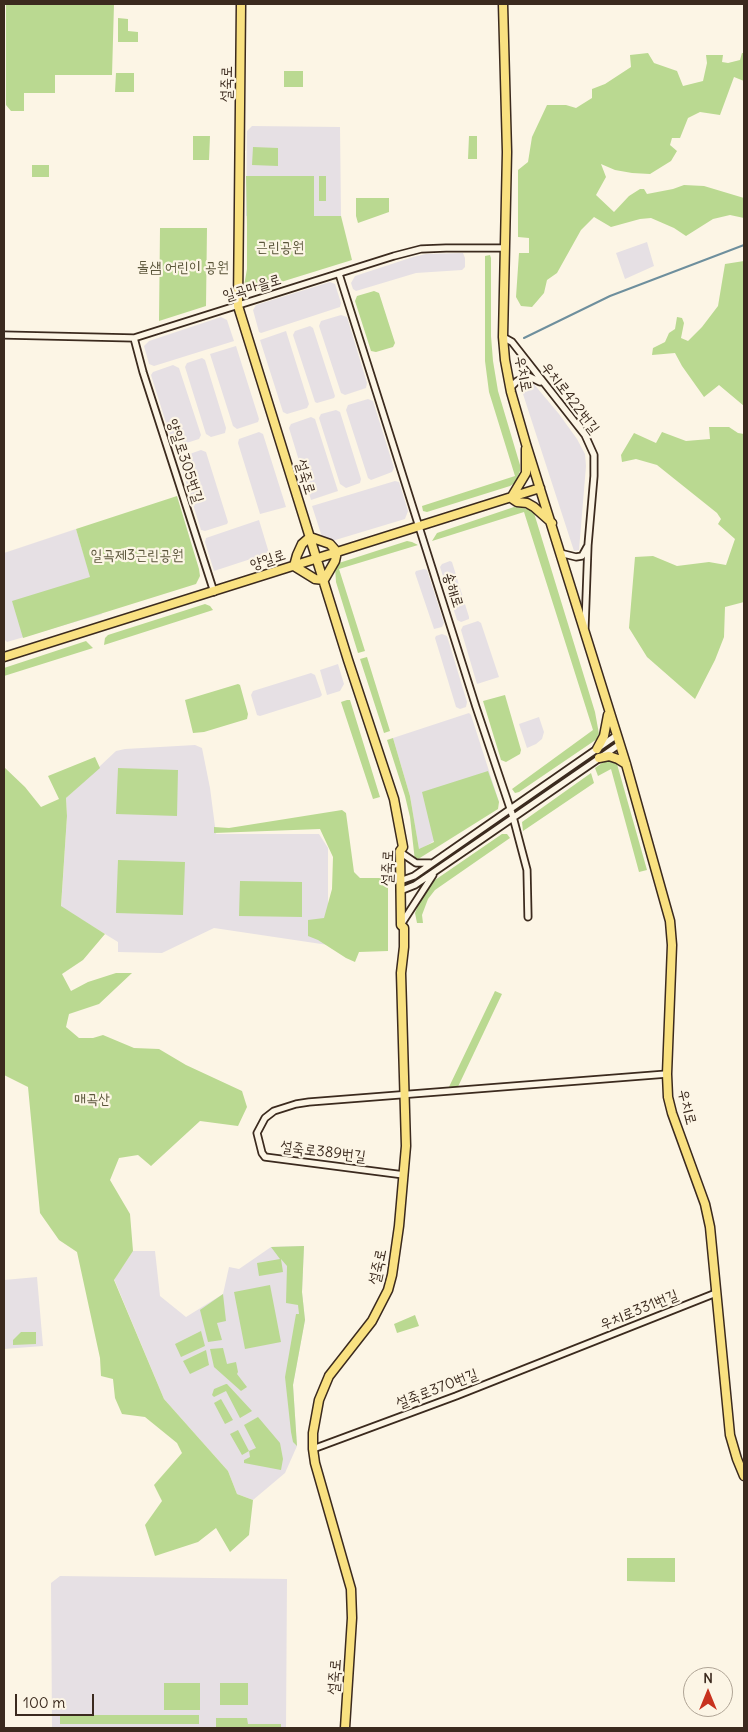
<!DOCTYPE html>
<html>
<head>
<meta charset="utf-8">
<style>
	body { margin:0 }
	#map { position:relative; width:748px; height:1732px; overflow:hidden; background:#fcf5e5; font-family:Delius,sans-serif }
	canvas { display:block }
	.frame { position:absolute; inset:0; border:5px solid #3b2a1e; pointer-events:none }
	.north { position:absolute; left:683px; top:1667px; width:50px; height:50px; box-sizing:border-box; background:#fcf5e5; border:1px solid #afa495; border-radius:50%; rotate:0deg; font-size:14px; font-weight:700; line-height:20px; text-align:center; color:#3b2a1e }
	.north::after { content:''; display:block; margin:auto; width:18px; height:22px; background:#c8321e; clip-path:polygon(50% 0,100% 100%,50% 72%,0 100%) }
	.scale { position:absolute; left:15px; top:1694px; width:79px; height:22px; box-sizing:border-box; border:2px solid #3b2a1e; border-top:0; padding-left:6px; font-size:15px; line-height:18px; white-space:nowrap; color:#3b2a1e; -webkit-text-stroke:4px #fcf5e5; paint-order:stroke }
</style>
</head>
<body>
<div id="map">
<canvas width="748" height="1732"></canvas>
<div class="frame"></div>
<div class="north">N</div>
<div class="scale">100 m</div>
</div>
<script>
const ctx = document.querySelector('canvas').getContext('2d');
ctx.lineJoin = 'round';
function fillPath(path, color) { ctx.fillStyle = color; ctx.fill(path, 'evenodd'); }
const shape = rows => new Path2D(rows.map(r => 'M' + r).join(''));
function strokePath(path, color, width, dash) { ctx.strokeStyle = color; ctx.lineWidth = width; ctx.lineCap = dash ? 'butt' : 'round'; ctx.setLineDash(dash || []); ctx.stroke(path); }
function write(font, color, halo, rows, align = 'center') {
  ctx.font = font + ' Delius,"Poor Story",sans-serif'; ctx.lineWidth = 4.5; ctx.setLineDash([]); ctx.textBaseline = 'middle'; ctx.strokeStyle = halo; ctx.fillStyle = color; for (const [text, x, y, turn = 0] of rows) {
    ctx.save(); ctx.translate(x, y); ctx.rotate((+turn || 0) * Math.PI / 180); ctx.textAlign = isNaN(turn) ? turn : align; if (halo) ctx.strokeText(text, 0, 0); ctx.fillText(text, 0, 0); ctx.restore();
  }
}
fillPath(shape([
	[252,126,340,127,341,216,246,216,247,131],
	[647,242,654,266,625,279,616,253],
	[463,253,465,258,465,267,462,270,416,273,356,291,353,289,351,283,355,276,413,257,426,254],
	[330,282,335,284,341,303,340,307,261,333,259,332,253,310,256,305],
	[341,315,347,317,367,383,366,388,345,395,341,393,319,326,321,321],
	[221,317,227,320,234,341,154,366,149,364,144,346,149,341],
	[310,326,313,328,335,396,334,398,317,403,315,402,293,335,295,331],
	[286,331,309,404,307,408,287,414,283,412,260,340],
	[236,346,259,419,258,422,237,429,233,426,210,354],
	[202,358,205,360,226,428,225,433,211,437,206,434,185,367,187,363],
	[173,365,179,368,201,435,199,439,177,446,173,445,151,375,153,372],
	[529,383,533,383,559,414,577,439,585,454,586,466,579,550,574,551,522,391,523,386],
	[368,399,373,401,394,468,392,472,371,480,368,478,346,410,348,405],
	[336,410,340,412,361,479,360,483,346,488,340,484,319,418,321,414],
	[311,417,315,419,338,491,311,500,289,428,291,424],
	[259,432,263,434,286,507,260,514,238,443,239,439],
	[201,450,206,452,228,522,227,524,205,531,201,530,179,460,181,457],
	[395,481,399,482,408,511,405,519,332,541,322,537,312,506],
	[259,520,269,553,214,571,205,542,206,538],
	[76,529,102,614,7,642,4,639,4,553],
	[450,561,452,562,469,617,469,619,461,622,457,620,440,567,442,564],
	[424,569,427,570,444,623,442,627,434,629,415,573,416,571],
	[478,621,481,623,499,677,477,684,461,630,463,626],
	[442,634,447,636,467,702,466,707,460,709,456,707,435,638,436,636],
	[338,664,344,684,340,691,327,695,320,670],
	[311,673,315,675,322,695,320,697,260,716,257,715,251,695,253,691],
	[469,713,471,715,499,802,419,850,410,796,393,738],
	[539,717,544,732,542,739,536,744,527,748,519,724],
	[195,745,202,748,210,788,216,834,319,834,328,848,328,945,214,928,162,953,118,952,118,942,61,907,67,816,66,798,116,751,125,749],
	[304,1246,302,1292,305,1320,293,1385,297,1446,285,1473,253,1500,237,1494,228,1471,164,1399,114,1279,133,1251,155,1251,160,1296,186,1317,223,1294,229,1267,239,1269,271,1247],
	[37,1277,43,1346,4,1349,4,1280],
	[60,1576,287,1579,286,1728,52,1728,51,1583]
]), '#e6e0e4');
fillPath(shape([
	[6,4,114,4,112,75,55,75,55,93,24,93,24,111,11,111,6,105],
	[118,18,128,19,128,31,138,32,138,42,118,42],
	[648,53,654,63,677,71,683,86,703,81,707,63,706,55,723,55,722,62,728,63,740,60,742,53,744,53,744,81,734,77,720,115,700,112,688,118,680,138,672,138,670,145,677,151,671,161,650,174,632,173,615,170,601,164,606,177,596,195,614,212,629,196,640,189,644,189,647,194,673,189,684,185,704,186,744,198,744,218,730,215,713,219,686,236,674,228,651,218,640,219,611,227,594,217,581,230,557,273,547,280,544,293,532,307,521,306,516,297,519,253,529,253,529,238,518,237,518,170,528,162,532,137,547,105,566,105,576,108,592,98,592,89,605,84,631,67,630,55],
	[284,71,303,71,303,87,284,87],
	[116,73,134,73,134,92,115,92],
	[193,136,210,136,209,160,193,160],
	[469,136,477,136,477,159,468,159],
	[253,147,278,148,278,166,252,165],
	[32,165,49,165,49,177,32,177],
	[246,176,314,176,314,216,341,216,352,260,252,291,246,290,244,286,247,269,247,225],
	[319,176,326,176,326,201,319,201],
	[356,198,389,198,389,212,358,223,356,216],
	[160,228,207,228,206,306,159,321],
	[490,255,491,258,491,336,493,361,498,391,520,465,520,471,515,483,510,486,427,512,423,511,422,506,515,476,489,392,485,361,485,256],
	[744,261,744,406,719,385,704,397,682,366,675,353,652,355,653,348,665,342,669,333,675,329,677,317,682,318,684,323,681,338,688,341,702,327,718,306,725,264],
	[374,291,379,293,395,343,393,347,376,352,371,351,355,301,357,296],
	[709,427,729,427,738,433,744,434,744,602,725,607,724,637,715,660,695,699,647,657,629,628,635,557,653,556,677,566,709,562,726,565,735,539,718,524,721,519,717,513,657,465,636,459,622,462,621,455,634,433,656,443,662,432,686,441,710,439],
	[177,496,199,569,200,576,196,584,23,638,12,601,90,577,76,529],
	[514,507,529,509,534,513,595,712,599,734,597,739,519,792,515,793,512,789,593,730,524,512,432,541,437,533],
	[407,541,412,542,418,545,339,569,365,651,358,653,336,582,335,567,339,563],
	[205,604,210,606,213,610,104,645,105,638,108,635],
	[86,641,93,648,4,676,4,668],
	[367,657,390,731,384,733,360,659],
	[238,684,240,685,248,714,247,719,204,732,193,733,185,700],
	[505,695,521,750,520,754,506,762,501,760,483,701],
	[347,700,350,700,380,797,373,799,341,702],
	[393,738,410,796,419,849,434,842,422,792,488,771,499,802,498,809,415,861,410,817,405,796,387,740],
	[95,757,100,768,66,798,67,816,61,906,105,934,83,960,62,974,71,991,88,982,116,973,132,973,99,1004,69,1014,66,1027,79,1038,93,1038,103,1035,134,1048,159,1049,186,1065,242,1091,247,1107,238,1126,200,1121,151,1166,138,1155,119,1158,110,1180,130,1214,133,1251,114,1280,164,1399,228,1471,237,1494,253,1500,249,1535,230,1552,216,1528,198,1542,155,1556,145,1525,162,1501,154,1485,182,1453,177,1443,145,1417,122,1414,115,1398,113,1379,101,1376,100,1358,77,1252,59,1240,40,1213,28,1087,4,1075,4,767,25,787,41,807,59,799,48,776],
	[607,761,617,764,647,870,639,872,611,769,598,776,595,768,602,763],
	[118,768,178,770,177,816,116,814],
	[591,773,594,783,523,831,522,822],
	[342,810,346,813,354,872,360,878,386,878,388,882,388,951,359,952,355,962,346,958,318,940,308,936,308,920,324,918,332,889,333,857,320,829,214,833,214,827,229,828],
	[502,834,507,834,510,838,435,890,428,899,422,915,423,923,417,923,415,913,419,903,424,892,435,880],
	[118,860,185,862,183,915,116,913],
	[240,881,302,882,302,917,239,916],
	[495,991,502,994,455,1093,448,1089],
	[304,1246,302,1292,305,1320,293,1385,297,1446,293,1442,291,1432,285,1377,296,1314,299,1314,298,1305,286,1303,287,1266,281,1259,283,1272,259,1276,257,1263,280,1259,271,1247],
	[270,1285,281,1342,245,1349,234,1292],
	[223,1294,226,1321,217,1323,222,1340,208,1342,200,1310],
	[415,1315,419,1326,397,1333,394,1324],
	[201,1331,205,1346,181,1357,175,1344],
	[21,1332,36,1332,36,1344,13,1345,13,1340],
	[223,1348,227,1364,236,1362,238,1372,237,1374,247,1387,241,1391,214,1367,210,1349],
	[206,1350,209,1365,190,1374,183,1361],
	[226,1384,227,1384,252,1411,240,1418,226,1391,214,1397,212,1395,214,1389],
	[221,1399,233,1420,225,1424,214,1403],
	[258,1417,280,1443,283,1459,281,1470,244,1463,244,1460,250,1457,249,1451,256,1448,244,1425],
	[238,1430,249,1451,242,1455,230,1434],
	[627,1558,675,1558,675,1582,627,1581],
	[164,1683,200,1683,200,1710,164,1710],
	[220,1683,248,1683,248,1705,220,1705],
	[60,1715,199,1715,199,1724,60,1724],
	[216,1718,247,1718,248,1724,281,1724,281,1728,216,1728]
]), '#bad991');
strokePath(shape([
	[524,338,610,296,744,245]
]), '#6e8f9d', 2);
const minor = shape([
	[339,274,476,707,513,817,527,870,528,917],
	[4,335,134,338,394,256,421,249,446,248,505,248],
	[503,337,512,342,585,435,594,455,594,476,588,545,585,627],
	[134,338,143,372,214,592],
	[510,388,517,381,528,376,540,382],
	[560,553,576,557,582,556,587,547],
	[400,852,416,863,430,863],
	[400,881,414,876,617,735],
	[400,891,415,885,475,844,620,744],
	[402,923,433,875],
	[404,1175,265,1157,262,1153,257,1133,265,1118,274,1111,296,1104,309,1102,667,1074],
	[313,1449,456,1396,716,1293]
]);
const major = shape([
	[241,4,238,306,348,660,394,799,403,847,400,851,401,925,404,928,404,947,401,973,406,1146,399,1226,392,1275,388,1290,372,1321,329,1376,319,1400,313,1433,313,1449,315,1463,351,1589,352,1618,345,1728],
	[503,4,507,152,503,337,505,360,511,392,526,444,626,764,670,921,672,945,667,1074,668,1097,672,1113,705,1204,710,1227,730,1435,737,1459,744,1476],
	[511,498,526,473,526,449],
	[511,498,517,502,527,503,534,507,552,523],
	[310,537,330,544,337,552],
	[294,566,297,555,302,544,310,537],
	[294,566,315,579,324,580],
	[324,580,335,561,337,552],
	[4,657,540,488],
	[597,749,604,736,608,715],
	[599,758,609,756,618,759,626,764]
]);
strokePath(minor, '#3b2a1e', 9);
strokePath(major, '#3b2a1e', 11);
strokePath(minor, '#fcf5e5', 5.5);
strokePath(major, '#f9e181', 8);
write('15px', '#3b2a1e', '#fcf5e5', [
	["설죽로",227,84,-89],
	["일곡마을로",252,288,-17],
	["우치로",523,374,79],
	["우치로422번길",570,398,53],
	["양일로305번길",185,461,72],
	["설죽로",305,477,73],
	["양일로",268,560,-18],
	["송해로",453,590,73],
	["설죽로",388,868,-88],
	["우치로",687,1107,76],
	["설죽로389번길",323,1152,7],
	["설죽로",378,1267,-78],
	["우치로331번길",639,1310,-22],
	["설죽로370번길",437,1389,-21],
	["설죽로",335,1677,-86]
]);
write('15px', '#5b563b', '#fcf5e5', [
	["근린공원",280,248],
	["돌샘 어린이 공원",183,268],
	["일곡제3근린공원",137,556],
	["매곡산",92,1100]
]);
</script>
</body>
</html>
